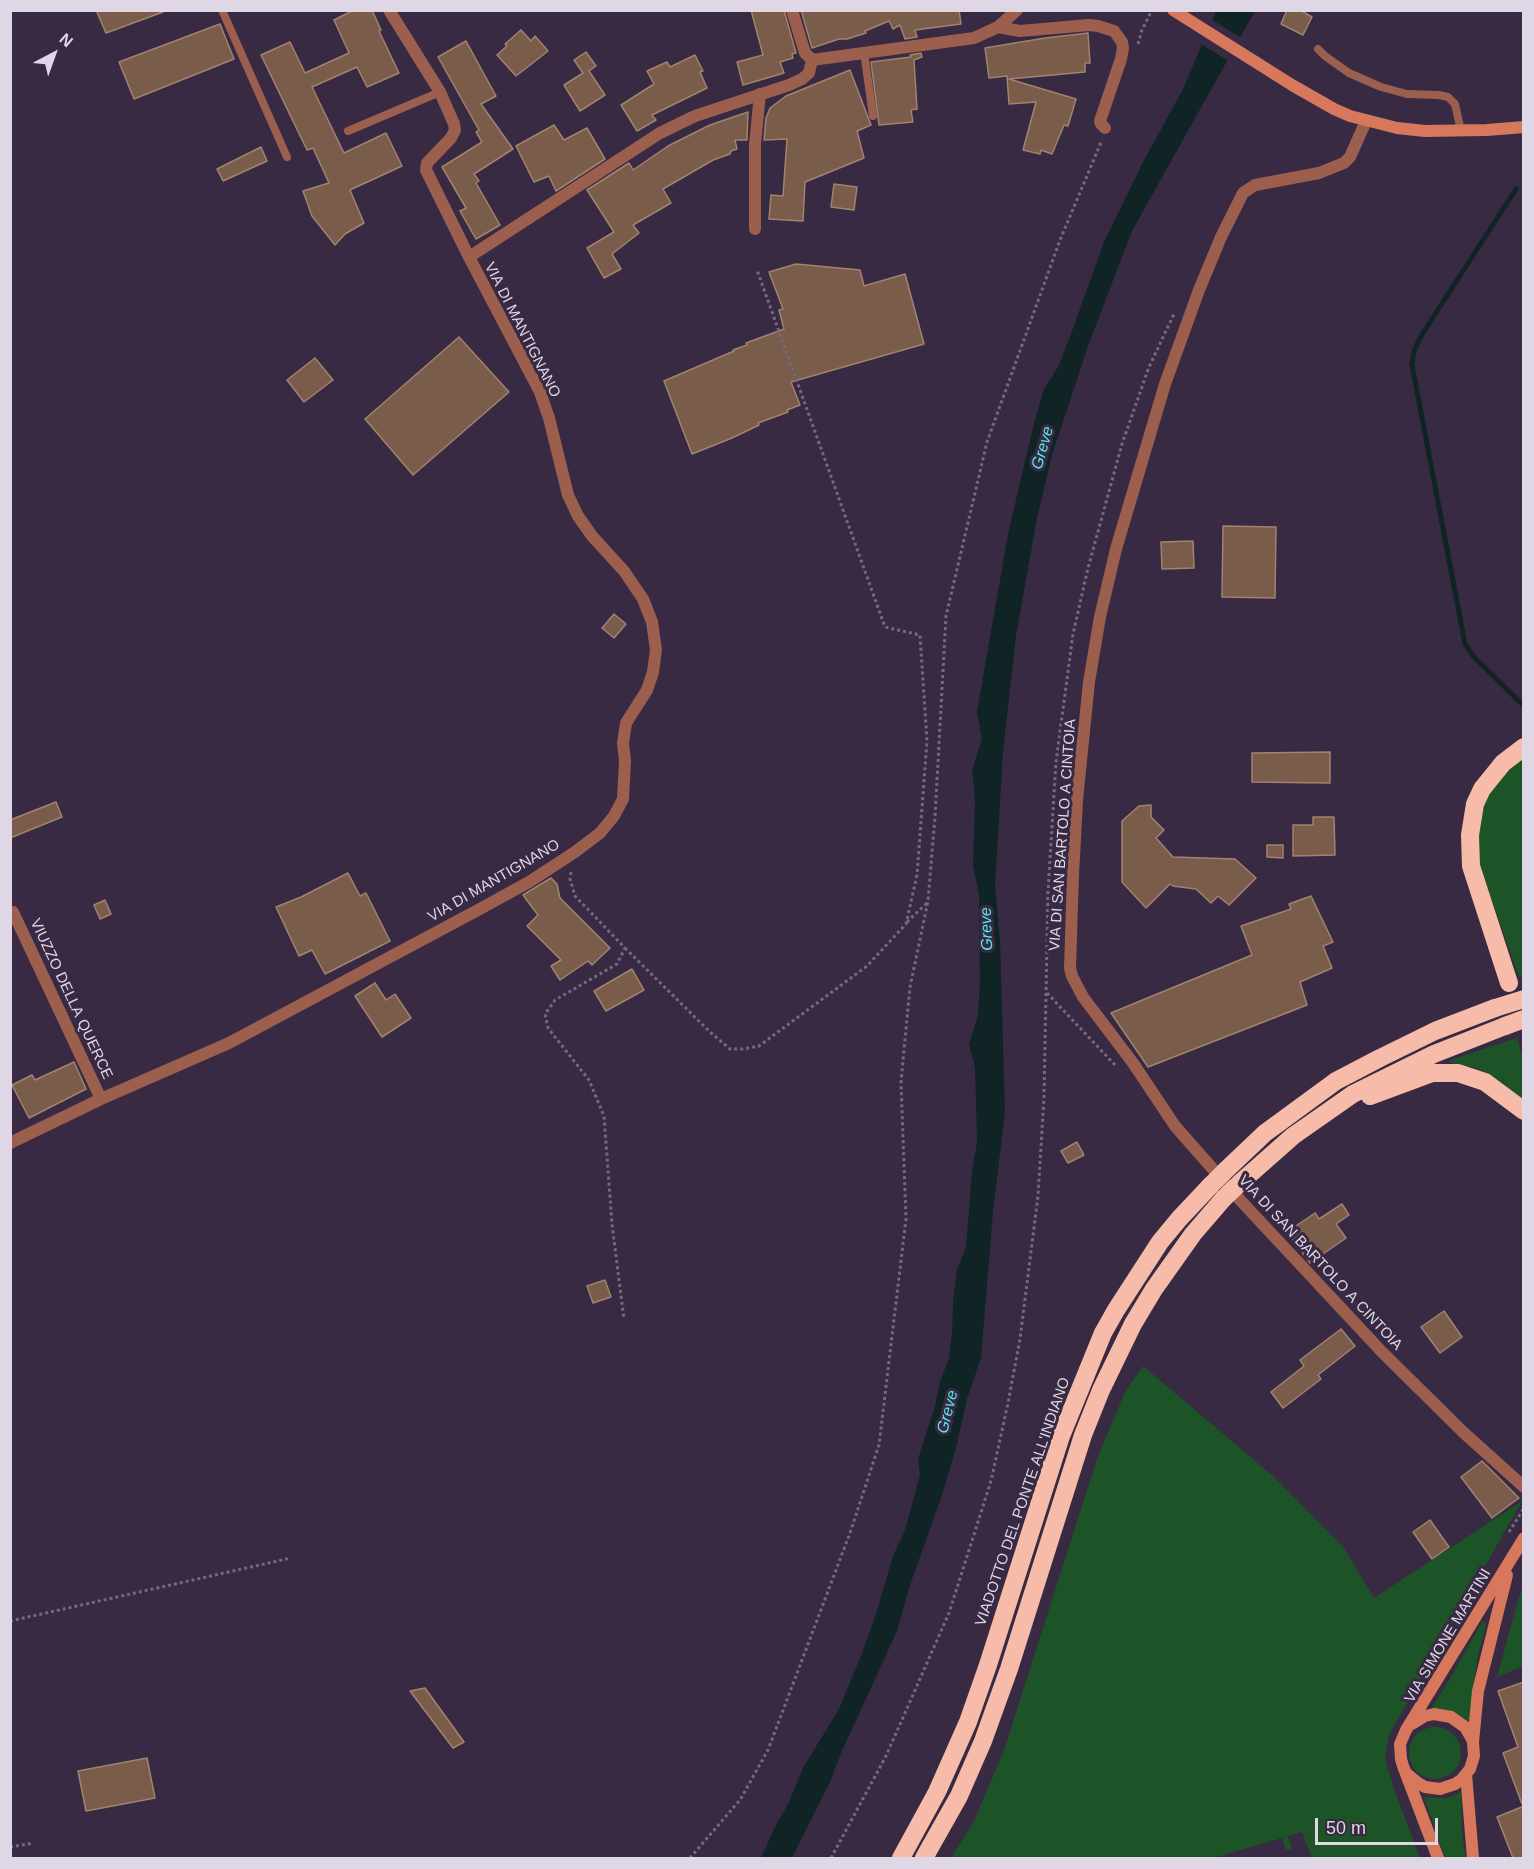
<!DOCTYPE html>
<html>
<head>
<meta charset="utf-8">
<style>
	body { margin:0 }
	#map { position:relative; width:1534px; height:1869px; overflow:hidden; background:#382a43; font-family:Arial,sans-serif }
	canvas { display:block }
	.frame { position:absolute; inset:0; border:12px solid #dfd6e6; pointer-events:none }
	.north { position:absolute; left:24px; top:24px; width:60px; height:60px; -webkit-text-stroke:4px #382a43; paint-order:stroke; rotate:41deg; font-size:16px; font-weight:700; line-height:24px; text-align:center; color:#dfd6e6 }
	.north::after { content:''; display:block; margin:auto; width:21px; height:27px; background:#dfd6e6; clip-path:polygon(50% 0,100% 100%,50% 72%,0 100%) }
	.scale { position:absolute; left:1315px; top:1818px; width:123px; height:27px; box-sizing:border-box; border:3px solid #dfd6e6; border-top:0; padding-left:8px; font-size:18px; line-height:21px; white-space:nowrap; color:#dfd6e6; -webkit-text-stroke:4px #382a43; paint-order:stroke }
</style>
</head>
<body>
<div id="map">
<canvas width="1534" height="1869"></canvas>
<div class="frame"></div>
<div class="north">N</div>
<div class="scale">50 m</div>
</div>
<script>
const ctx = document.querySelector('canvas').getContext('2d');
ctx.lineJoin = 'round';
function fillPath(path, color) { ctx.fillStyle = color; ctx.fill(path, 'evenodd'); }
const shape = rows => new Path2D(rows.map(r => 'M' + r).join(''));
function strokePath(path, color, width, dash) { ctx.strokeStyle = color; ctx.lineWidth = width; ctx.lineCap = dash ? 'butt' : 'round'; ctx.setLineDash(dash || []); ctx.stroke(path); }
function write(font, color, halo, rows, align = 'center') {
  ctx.font = font + ' Arial,sans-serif'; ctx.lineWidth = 6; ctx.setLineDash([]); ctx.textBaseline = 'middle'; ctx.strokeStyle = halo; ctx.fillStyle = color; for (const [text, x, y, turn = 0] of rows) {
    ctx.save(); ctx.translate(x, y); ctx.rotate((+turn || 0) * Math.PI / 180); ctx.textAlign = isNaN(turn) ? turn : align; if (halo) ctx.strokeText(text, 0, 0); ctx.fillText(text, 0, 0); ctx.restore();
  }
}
fillPath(shape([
	[1523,756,1524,975,1519,977,1479,864,1476,834,1482,808,1492,788,1505,769],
	[1517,1038,1523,1058,1523,1100,1502,1083,1477,1068,1451,1063,1450,1060],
	[1143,1366,1273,1476,1344,1548,1374,1598,1522,1501,1389,1735,1385,1758,1394,1789,1420,1858,1312,1858,1302,1832,1288,1836,1292,1849,1286,1850,1282,1838,1213,1858,951,1858,974,1821,1004,1750,1098,1456,1125,1392],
	[1523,1587,1523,1666,1497,1677,1518,1600],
	[1482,1622,1485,1623,1486,1626,1478,1655,1469,1722,1452,1712,1444,1709,1433,1709,1432,1707,1447,1684],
	'1409 1753a26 26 0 1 1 52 0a26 26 0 1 1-52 0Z',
	[1461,1792,1462,1834,1466,1858,1445,1858,1424,1797,1448,1798]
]), '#1c5427');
fillPath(shape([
	[1216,11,1255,11,1132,231,1088,346,1052,455,1037,518,1016,636,1003,751,995,887,1000,941,1005,1112,993,1212,981,1358,967,1399,957,1444,942,1495,910,1585,897,1631,841,1753,830,1782,792,1858,761,1858,775,1827,789,1802,804,1766,839,1709,862,1653,875,1617,893,1556,905,1530,920,1475,918,1459,935,1406,940,1382,949,1358,952,1332,953,1302,957,1270,966,1247,972,1172,977,1142,975,1068,969,1044,978,1015,980,983,979,895,973,865,975,799,972,770,982,739,977,712,1008,534,1033,427,1044,389,1058,367,1071,334,1104,242,1143,162,1183,89]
]), '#112425');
fillPath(shape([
	[1209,18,1243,39,1230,62,1199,43]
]), '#382a43');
strokePath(shape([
	[1516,189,1421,336,1414,351,1412,365,1465,644,1474,657,1524,706]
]), '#112425', 5);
const building = shape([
	[96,10,163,10,163,12,106,33,96,10],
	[354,10,372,10,381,30,379,31,399,73,367,87,357,67,312,87,344,153,386,133,402,166,350,190,364,223,345,234,335,245,312,216,303,191,329,183,313,148,307,150,261,55,290,42,305,73,349,53,334,20,354,10],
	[751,10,784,10,796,53,792,54,793,58,780,62,784,73,743,85,737,62,763,55,751,10],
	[801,10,959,10,961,24,915,30,917,37,905,39,900,25,893,29,889,21,865,31,866,33,847,39,839,39,812,48,801,10],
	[1287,10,1300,10,1312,17,1303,35,1281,24,1287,10],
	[220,24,234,59,134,99,119,62,220,24],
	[521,30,531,41,535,36,548,51,516,76,497,55,507,46,505,44,521,30],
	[1088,33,1090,63,1085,63,1085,72,1009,79,1076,99,1068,126,1064,125,1052,154,1041,150,1040,154,1023,150,1036,102,1009,104,1007,76,989,78,985,48,1045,38,1088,33],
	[466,41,496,96,481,104,513,149,474,174,479,181,476,183,500,225,476,239,460,211,466,208,442,167,482,142,476,132,479,130,438,57,466,41],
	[586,52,596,66,589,71,605,95,580,111,564,85,583,73,574,60,586,52],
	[921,53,922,57,914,60,917,109,911,110,913,122,879,125,871,62,911,57,910,55,921,53],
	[695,55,703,71,700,72,707,88,652,115,656,120,637,131,621,105,654,84,647,71,667,62,670,67,695,55],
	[850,70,871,125,857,131,864,158,805,182,803,221,769,219,771,195,783,196,787,139,764,140,766,118,770,108,786,96,850,70],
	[748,112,747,140,735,140,737,149,731,151,730,154,713,160,663,189,671,203,633,225,639,233,612,254,621,269,604,278,587,248,614,232,587,190,629,163,633,170,668,146,710,125,748,112],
	[554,125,564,140,587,128,605,159,556,191,549,176,534,182,516,146,554,125],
	[261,147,267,161,223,181,217,169,261,147],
	[834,184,857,187,854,210,831,207,834,184],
	[796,264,860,270,864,286,905,274,924,344,791,382,800,405,787,410,788,412,758,423,759,425,732,438,692,454,664,381,734,351,733,350,747,345,746,343,784,329,779,310,783,309,769,272,796,264],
	[459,337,509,392,413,475,365,419,459,337],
	[315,358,333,380,304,402,287,380,315,358],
	[1223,526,1276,527,1275,598,1222,597,1223,526],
	[1193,541,1194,568,1162,569,1161,542,1193,541],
	[614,614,626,624,614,638,602,628,614,614],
	[1330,752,1330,783,1252,782,1252,753,1330,752],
	[56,802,62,817,10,838,10,820,56,802],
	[1151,805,1151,817,1164,830,1156,838,1173,857,1235,859,1256,878,1229,905,1218,896,1211,903,1196,889,1173,886,1170,884,1146,908,1122,882,1122,821,1139,806,1151,805],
	[1313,817,1334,817,1335,855,1293,856,1293,825,1313,825,1313,817],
	[1267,845,1283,845,1283,858,1267,857,1267,845],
	[348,873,360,896,366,893,390,941,325,974,312,950,299,956,276,907,301,897,348,873],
	[551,878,557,884,560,898,610,948,592,965,588,961,560,980,551,966,561,960,527,926,538,915,523,895,551,878],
	[1311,896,1333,942,1323,946,1332,968,1300,982,1307,1005,1148,1067,1111,1013,1252,955,1241,926,1291,909,1289,904,1311,896],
	[105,900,111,914,100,919,94,905,105,900],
	[632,969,644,990,606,1011,594,991,632,969],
	[375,983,386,1000,395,994,411,1018,382,1037,355,996,375,983],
	[74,1062,86,1089,29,1118,12,1085,32,1075,35,1080,74,1062],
	[1077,1142,1084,1155,1068,1163,1061,1151,1077,1142],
	[1342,1204,1349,1215,1336,1224,1346,1238,1310,1263,1287,1232,1315,1213,1319,1219,1342,1204],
	[605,1280,611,1297,593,1303,587,1286,605,1280],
	[1444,1311,1462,1337,1440,1353,1421,1327,1444,1311],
	[1341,1329,1355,1346,1318,1375,1321,1379,1283,1408,1271,1392,1304,1366,1300,1360,1341,1329],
	[1482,1461,1519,1498,1492,1518,1461,1477,1482,1461],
	[1430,1520,1449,1547,1432,1559,1413,1532,1430,1520],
	[1524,1682,1524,1803,1522,1804,1503,1753,1518,1747,1498,1691,1524,1682],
	[425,1688,464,1742,453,1748,410,1691,425,1688],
	[147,1758,155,1798,86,1811,78,1771,147,1758],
	[1524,1806,1524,1858,1513,1858,1497,1817,1524,1806]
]);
fillPath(building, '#795c49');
strokePath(building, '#a2836f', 1.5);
strokePath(shape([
	[1138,44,1142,30,1152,10],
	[571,872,570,879,575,896,625,948,617,964,555,1000,545,1014,548,1028,589,1080,604,1116,612,1224,624,1319],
	[907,922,928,902],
	[625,948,710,1032,730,1049,743,1049,759,1046,867,966,906,924,917,875,927,741,920,635,885,627,757,270],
	[1047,993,1115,1065],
	[1509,1532,1524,1508],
	[10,1621,291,1558],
	[10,1847,33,1843],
	[690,1858,740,1800,768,1750,850,1533,879,1445,906,1219,901,1082,910,987,928,901,935,817,946,616,987,442,1060,240,1102,140],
	[831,1858,886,1756,949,1613,991,1481,1008,1403,1020,1339,1038,1196,1044,1097,1048,892,1056,762,1073,634,1088,568,1122,444,1149,367,1174,314]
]), '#75697f', 3, [3, 3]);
strokePath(shape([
	[222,10,287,157],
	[1318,49,1325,56,1349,73,1381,87,1407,94,1439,95,1448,97,1455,104,1461,131],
	[864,52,873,116],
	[348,131,440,92]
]), '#9c5f4e', 8);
strokePath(shape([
	[389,10,440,92,454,124,455,130,451,138,427,163,426,170,469,257],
	[792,10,805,53,812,60],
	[998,27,1020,31,1089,25,1098,26,1114,31,1122,42,1123,48,1121,59,1100,121,1101,124,1105,128],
	[812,60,974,38,998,27,1017,10],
	[1366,121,1350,157,1344,163,1319,173,1255,185,1243,193,1221,237,1199,290,1165,384,1116,549,1100,617,1089,682,1077,800,1073,875,1070,968,1072,976,1083,997,1133,1063,1175,1126,1241,1201,1382,1352,1463,1432,1524,1487],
	[755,229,755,144,760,94],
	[13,912,101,1099],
	[10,1143,101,1099,229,1043,478,910,529,882,575,852,600,833,614,816,623,799,625,761,623,743,626,723,647,690,653,672,656,650,652,622,643,599,624,571,592,536,578,516,568,495,549,418,540,392,469,257,660,133,695,116,789,85,802,79,809,73,812,60]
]), '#9c5f4e', 12);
strokePath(shape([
	[1173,10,1292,85,1334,109,1350,116,1397,128,1425,131,1487,130,1524,127],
	[1412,1724,1425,1716,1434,1714,1451,1717,1465,1727,1473,1741],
	[1407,1774,1418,1783,1425,1787,1440,1789,1455,1784,1461,1780,1470,1769,1474,1756,1473,1742,1478,1691,1507,1575],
	[1466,1774,1473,1858],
	[1438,1858,1403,1766,1401,1759,1400,1744,1406,1730,1524,1538]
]), '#d7785d', 12);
strokePath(shape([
	[1509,983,1471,866,1470,835,1475,804,1482,789,1503,763,1524,747],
	[1370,1096,1432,1073,1458,1073,1485,1082,1524,1111],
	[1226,1170,1265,1133,1336,1081,1380,1058,1435,1031,1495,1008],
	[1241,1182,1293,1136,1353,1094,1434,1054,1505,1026],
	[901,1858,937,1792,968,1722,988,1665,1061,1436,1103,1333,1116,1310,1160,1242,1179,1219,1211,1185],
	[924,1858,959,1796,983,1741,1009,1669,1083,1435,1101,1390,1133,1324,1154,1289,1193,1234,1224,1198]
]), '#f7bba9', 18);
strokePath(shape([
	[1495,1008,1524,999],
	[1505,1026,1524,1019],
	[1211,1185,1226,1170],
	[1224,1198,1241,1182]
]), '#f7bba9', 18);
write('15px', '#dfd6e6', '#382a43', [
	["VIA DI MANTIGNANO",522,330,63],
	["VIA DI SAN BARTOLO A CINTOIA",1063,835,-86],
	["VIA DI MANTIGNANO",494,881,-30],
	["VIUZZO DELLA QUERCE",71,999,65],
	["VIA DI SAN BARTOLO A CINTOIA",1320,1263,47],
	["VIADOTTO DEL PONTE ALL'INDIANO",1023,1502,-71],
	["VIA SIMONE MARTINI",1448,1636,-59]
]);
write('italic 16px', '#53e8ec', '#382a43', [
	["Greve",1043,448,-74],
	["Greve",987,929,-92],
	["Greve",948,1412,-76]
]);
</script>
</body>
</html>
